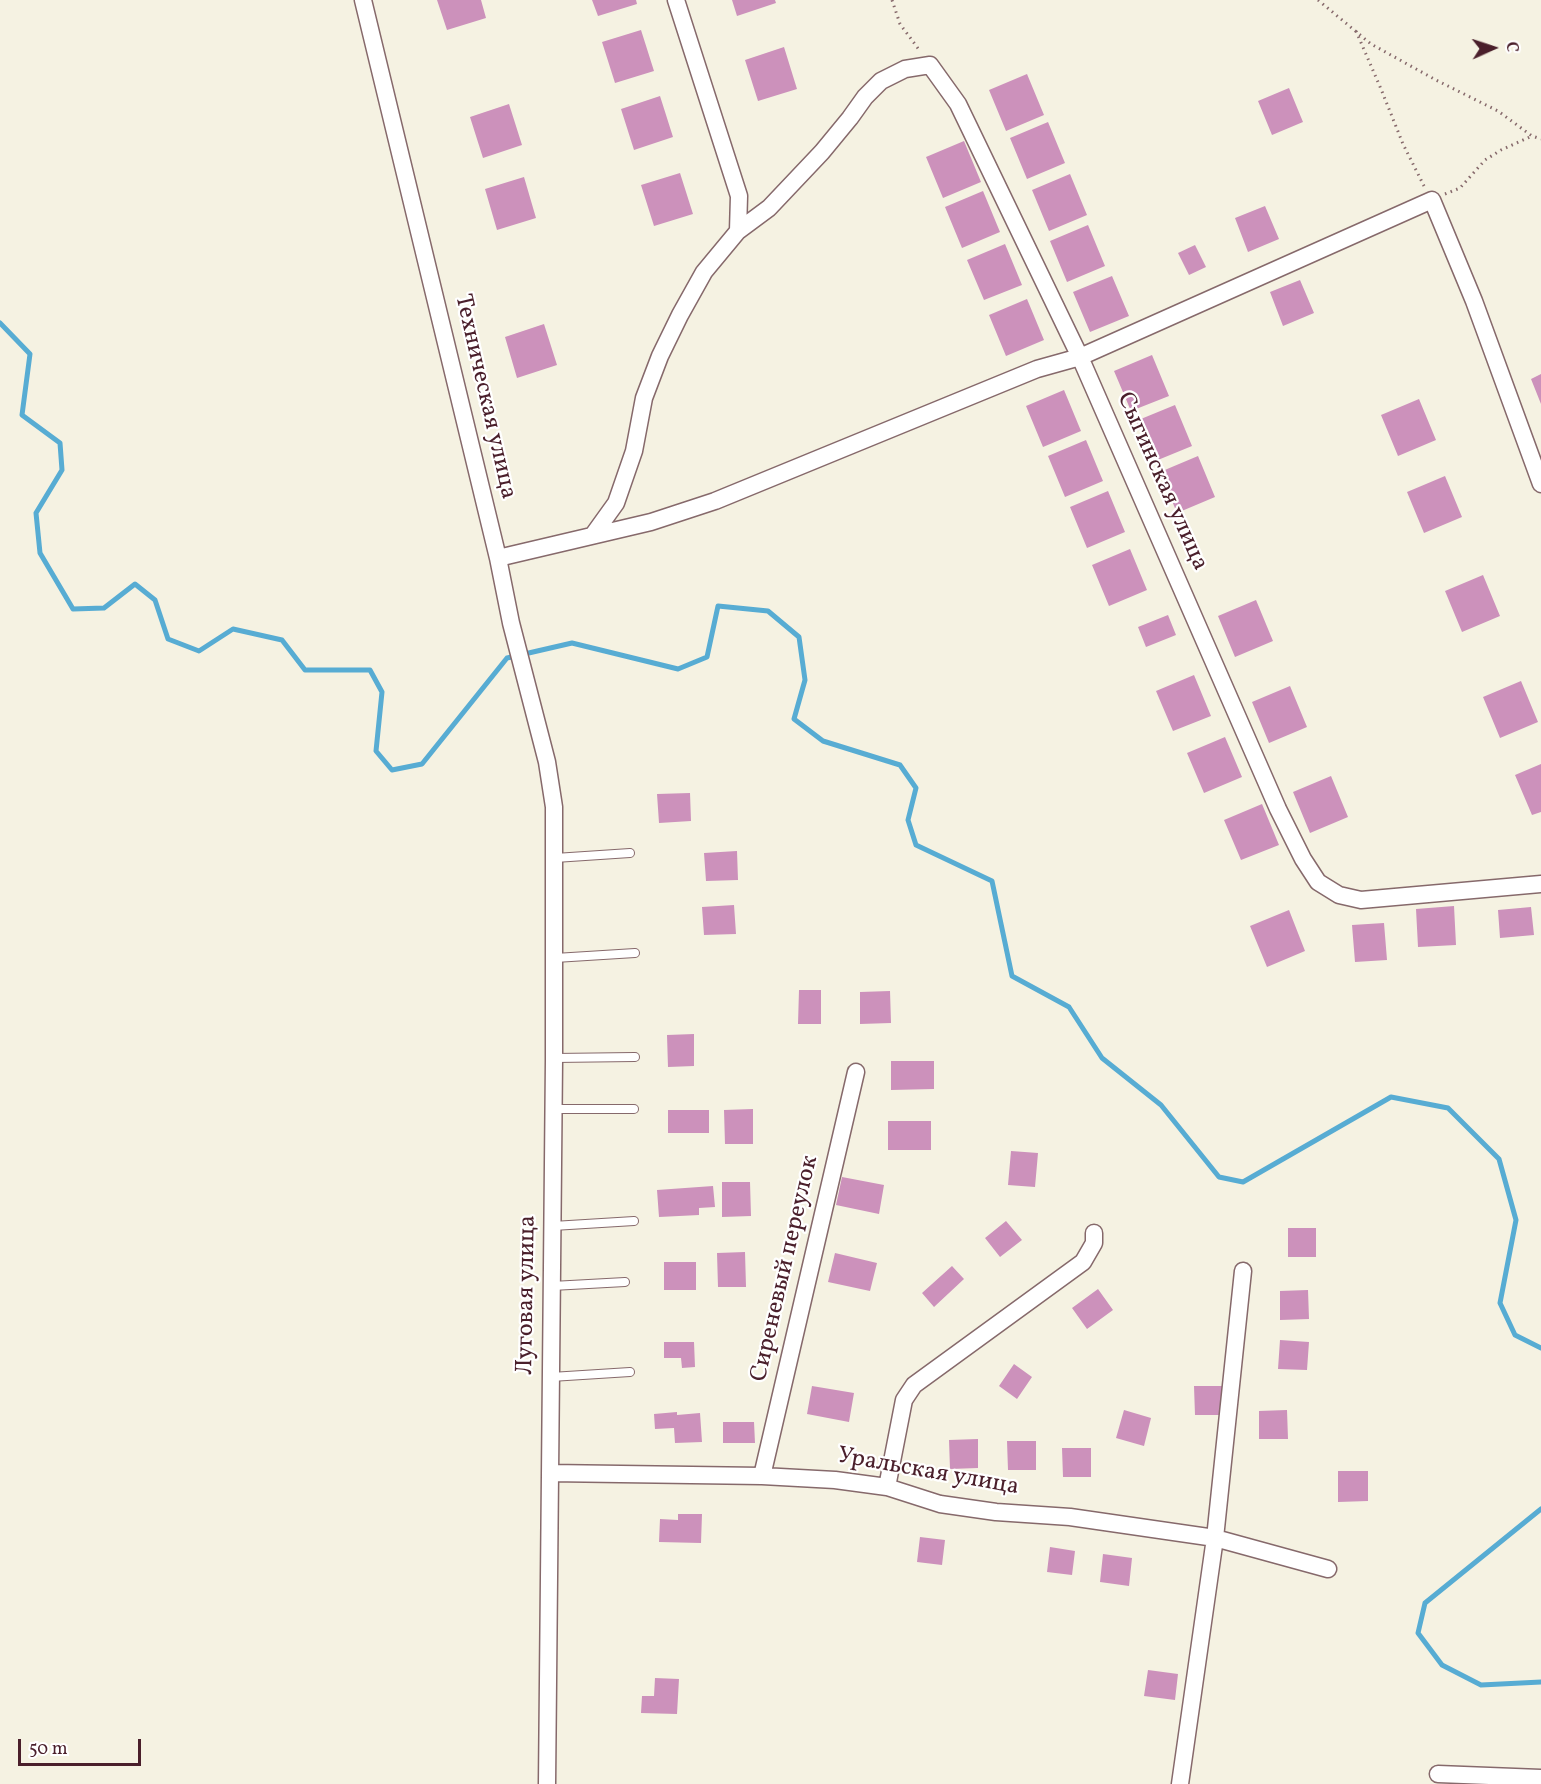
<!DOCTYPE html>
<html>
<head>
<meta charset="utf-8">
<style>
  body { margin:0 }
  #map { position:relative; width:1541px; height:1784px; overflow:hidden; background:#f5f2e2; font-family:Vollkorn,serif }
  canvas { display:block }
  .north { position:absolute; left:1463px; top:18px; width:60px; height:60px; -webkit-text-stroke:4px #fff; paint-order:stroke; rotate:87deg; font-size:16px; font-weight:700; line-height:24px; text-align:center; color:#4a1f2b }
  .north::after { content:''; display:block; margin:auto; width:21px; height:27px; background:#4a1f2b; clip-path:polygon(50% 0,100% 100%,50% 72%,0 100%) }
  .scale { position:absolute; left:18px; top:1739px; width:123px; height:27px; box-sizing:border-box; border:3px solid #4a1f2b; border-top:0; padding-left:8px; font-size:18px; line-height:21px; white-space:nowrap; color:#4a1f2b; -webkit-text-stroke:4px #fff; paint-order:stroke }
</style>
</head>
<body>
<div id="map">
<canvas width="1541" height="1784"></canvas>
<div class="north">С</div>
<div class="scale">50 m</div>
</div>
<script>
const ctx = document.querySelector('canvas').getContext('2d');
ctx.lineJoin = 'round';
function stroke(path, color, width, dash) { ctx.strokeStyle = color; ctx.lineWidth = width; ctx.lineCap = dash ? 'butt' : 'round'; ctx.setLineDash(dash || []); ctx.stroke(path); }
function paint(path, color) { ctx.fillStyle = color; ctx.fill(path, 'evenodd'); }
function drawText(font, color, halo, rows, align = 'center') {
  ctx.font = font + ' Vollkorn,serif'; ctx.lineWidth = 4.5; ctx.setLineDash([]); ctx.textBaseline = 'middle'; ctx.strokeStyle = halo; ctx.fillStyle = color; for (const [text, x, y, turn = 0] of rows) {
    ctx.save(); ctx.translate(x, y); ctx.rotate((+turn || 0) * Math.PI / 180); ctx.textAlign = isNaN(turn) ? turn : align; if (halo) ctx.strokeText(text, 0, 0); ctx.fillText(text, 0, 0); ctx.restore();
  }
}
stroke(new Path2D(`
  M0,323L30,354L22,415L60,443L62,470L36,513L40,553L73,609L104,608L135,584L155,600L168,639L199,651L233,629L282,640L305,670H370L382,692L376,751L392,770L422,764L507,658L572,643L678,669L707,657L718,606L768,611L799,637L805,680L794,719L823,741L900,765L916,788L908,820L916,845L992,881L1012,976L1069,1007L1102,1058L1161,1105L1219,1177L1243,1182L1391,1097L1448,1108L1499,1159L1516,1220L1500,1303L1515,1335L1541,1348
  M1541,1509L1425,1603L1418,1633L1442,1665L1481,1685L1541,1682`), '#57acd3', 5);
paint(new Path2D(`
  M437,0H481L486,18L447,30Z
  M592,0H636L637,4L598,16Z
  M732,0H775L776,3L737,16Z
  M641,30L654,71L615,83L602,42Z
  M784,47L797,89L758,101L745,60Z
  M1027,74L1044,115L1006,131L989,90Z
  M1289,88L1303,122L1272,135L1258,101Z
  M660,96L673,137L634,150L621,109Z
  M509,104L522,145L483,158L470,117Z
  M1048,122L1065,163L1027,179L1010,138Z
  M964,141L981,182L943,198L926,157Z
  M680,173L693,214L654,226L641,185Z
  M1070,174L1087,215L1049,231L1032,190Z
  M524,177L536,218L497,230L485,189Z
  M983,191L1000,232L962,248L945,207Z
  M1265,206L1279,239L1248,252L1235,218Z
  M1088,225L1105,266L1067,282L1050,241Z
  M1005,244L1022,285L984,300L967,260Z
  M1195,245L1206,267L1189,275L1178,253Z
  M1112,276L1129,316L1090,332L1073,292Z
  M1300,280L1314,313L1283,326L1270,292Z
  M1027,299L1044,340L1006,356L989,315Z
  M544,324L557,365L517,378L505,337Z
  M1152,355L1169,396L1131,411L1114,371Z
  M1541,374V404L1531,379Z
  M1064,390L1081,431L1043,447L1026,406Z
  M1419,399L1436,440L1398,456L1381,415Z
  M1175,405L1192,446L1153,462L1136,421Z
  M1086,440L1103,481L1065,497L1048,456Z
  M1198,456L1215,497L1177,513L1160,472Z
  M1445,476L1462,517L1424,533L1407,492Z
  M1108,491L1125,532L1087,548L1070,507Z
  M1130,549L1147,590L1109,606L1092,565Z
  M1483,575L1500,616L1462,632L1445,591Z
  M1256,600L1273,641L1235,657L1218,616Z
  M1168,615L1176,635L1146,647L1138,627Z
  M1194,675L1211,716L1173,731L1156,691Z
  M1521,681L1538,722L1500,738L1483,697Z
  M1290,686L1307,727L1269,743L1252,702Z
  M1225,737L1242,777L1204,793L1187,753Z
  M1541,764V812L1532,815L1515,775Z
  M1331,776L1348,817L1310,833L1293,792Z
  M690,793L691,821L659,823L657,794Z
  M1262,804L1279,845L1241,860L1224,820Z
  M737,851L738,880L706,881L704,853Z
  M734,905L736,934L704,935L702,907Z
  M1454,906L1456,945L1418,947L1416,909Z
  M1531,907L1534,935L1500,938L1498,910Z
  M1289,910L1305,951L1267,967L1250,926Z
  M1384,923L1387,960L1355,962L1352,925Z
  M799,990H821V1024H798Z
  M890,991L891,1023L860,1024V992Z
  M694,1034V1066L668,1067L667,1035Z
  M891,1061H934V1089L891,1090Z
  M753,1109V1144H725L724,1110Z
  M668,1110H709V1133H668Z
  M888,1121H931V1150H888Z
  M1011,1151L1038,1153L1035,1187L1008,1185Z
  M842,1177L884,1185L879,1214L836,1205Z
  M722,1182H750L751,1216L722,1217Z
  M713,1186L715,1207L699,1208V1215L659,1217L657,1190Z
  M1006,1221L1022,1240L1000,1257L985,1238Z
  M1288,1228H1316V1257H1288Z
  M745,1252L746,1287H718L717,1253Z
  M835,1253L877,1263L870,1291L828,1282Z
  M664,1262H696V1290H664Z
  M952,1266L964,1279L934,1307L922,1293Z
  M1098,1289L1113,1310L1087,1329L1072,1308Z
  M1308,1290L1309,1319L1280,1320V1291Z
  M1280,1340L1309,1342L1307,1370L1278,1369Z
  M664,1342H694L695,1367L682,1368L681,1358H664Z
  M1014,1364L1032,1377L1017,1399L999,1386Z
  M812,1386L854,1393L849,1422L807,1414Z
  M1194,1386H1223V1415H1195Z
  M1124,1410L1151,1418L1144,1446L1116,1438Z
  M1287,1410L1288,1439H1259V1411Z
  M677,1412V1415L700,1413L702,1442L675,1443L674,1428L655,1429L654,1414Z
  M723,1422H754L755,1443H723Z
  M978,1439V1468L950,1469L949,1440Z
  M1007,1441H1036V1470H1008Z
  M1062,1448H1091V1477H1063Z
  M1338,1471H1368V1501L1338,1502Z
  M678,1514H702L701,1543L659,1542L660,1519L678,1520Z
  M920,1537L945,1540L942,1565L917,1562Z
  M1050,1547L1075,1551L1072,1575L1047,1572Z
  M1103,1554L1132,1558L1129,1586L1100,1582Z
  M1148,1670L1178,1674L1175,1700L1144,1696Z
  M655,1678L679,1679L677,1714L641,1713L642,1696H654Z`), '#cc91bb');
const lane = new Path2D(`
  M555,858L630,853
  M555,958L635,953
  M554,1058L635,1057
  M554,1109H634
  M553,1226L634,1221
  M552,1286L625,1282
  M551,1377L630,1372`);
const street = new Path2D(`
  M363,0L498,558L511,623L547,762L554,807V1060L547,1784
  M676,0L739,196L738,231
  M593,535L616,503L634,451L644,398L660,356L680,315L704,272L738,231L769,208L822,152L850,118L865,97L881,81L905,69L930,65L958,104L1080,357L1278,809L1303,859L1318,882L1339,895L1361,900L1541,884
  M498,558L651,522L715,501L1037,369L1080,357L1432,200L1474,301L1541,484
  M550,1473L762,1476L835,1480L887,1487L940,1504L996,1512L1070,1517L1215,1538L1328,1569
  M762,1476L856,1072
  M887,1487L904,1400L914,1385L1083,1262L1094,1243V1233
  M1438,1774L1541,1778
  M1180,1784L1215,1538L1243,1271`);
stroke(lane, '#86696b', 10);
stroke(street, '#86696b', 19);
stroke(new Path2D(`
  M892,0L900,24L920,51
  M1318,0L1371,44L1436,80L1498,111L1532,136L1541,139
  M1356,31L1381,89L1403,144L1424,186
  M1445,194L1460,188L1485,160L1501,150L1532,136`), '#86696b', 3, [1.5, 4.5]);
stroke(lane, '#fff', 8);
stroke(street, '#fff', 16);
drawText('24px', '#4a1f2b', '#fff', [
  ["Техническая улица",484,397,77],
  ["Сыгинская улица",1161,482,66],
  ["Сиреневый переулок",786,1269,-77],
  ["Луговая улица",528,1295,-89],
  ["Уральская улица",928,1473,10]
]);
</script>
</body>
</html>
